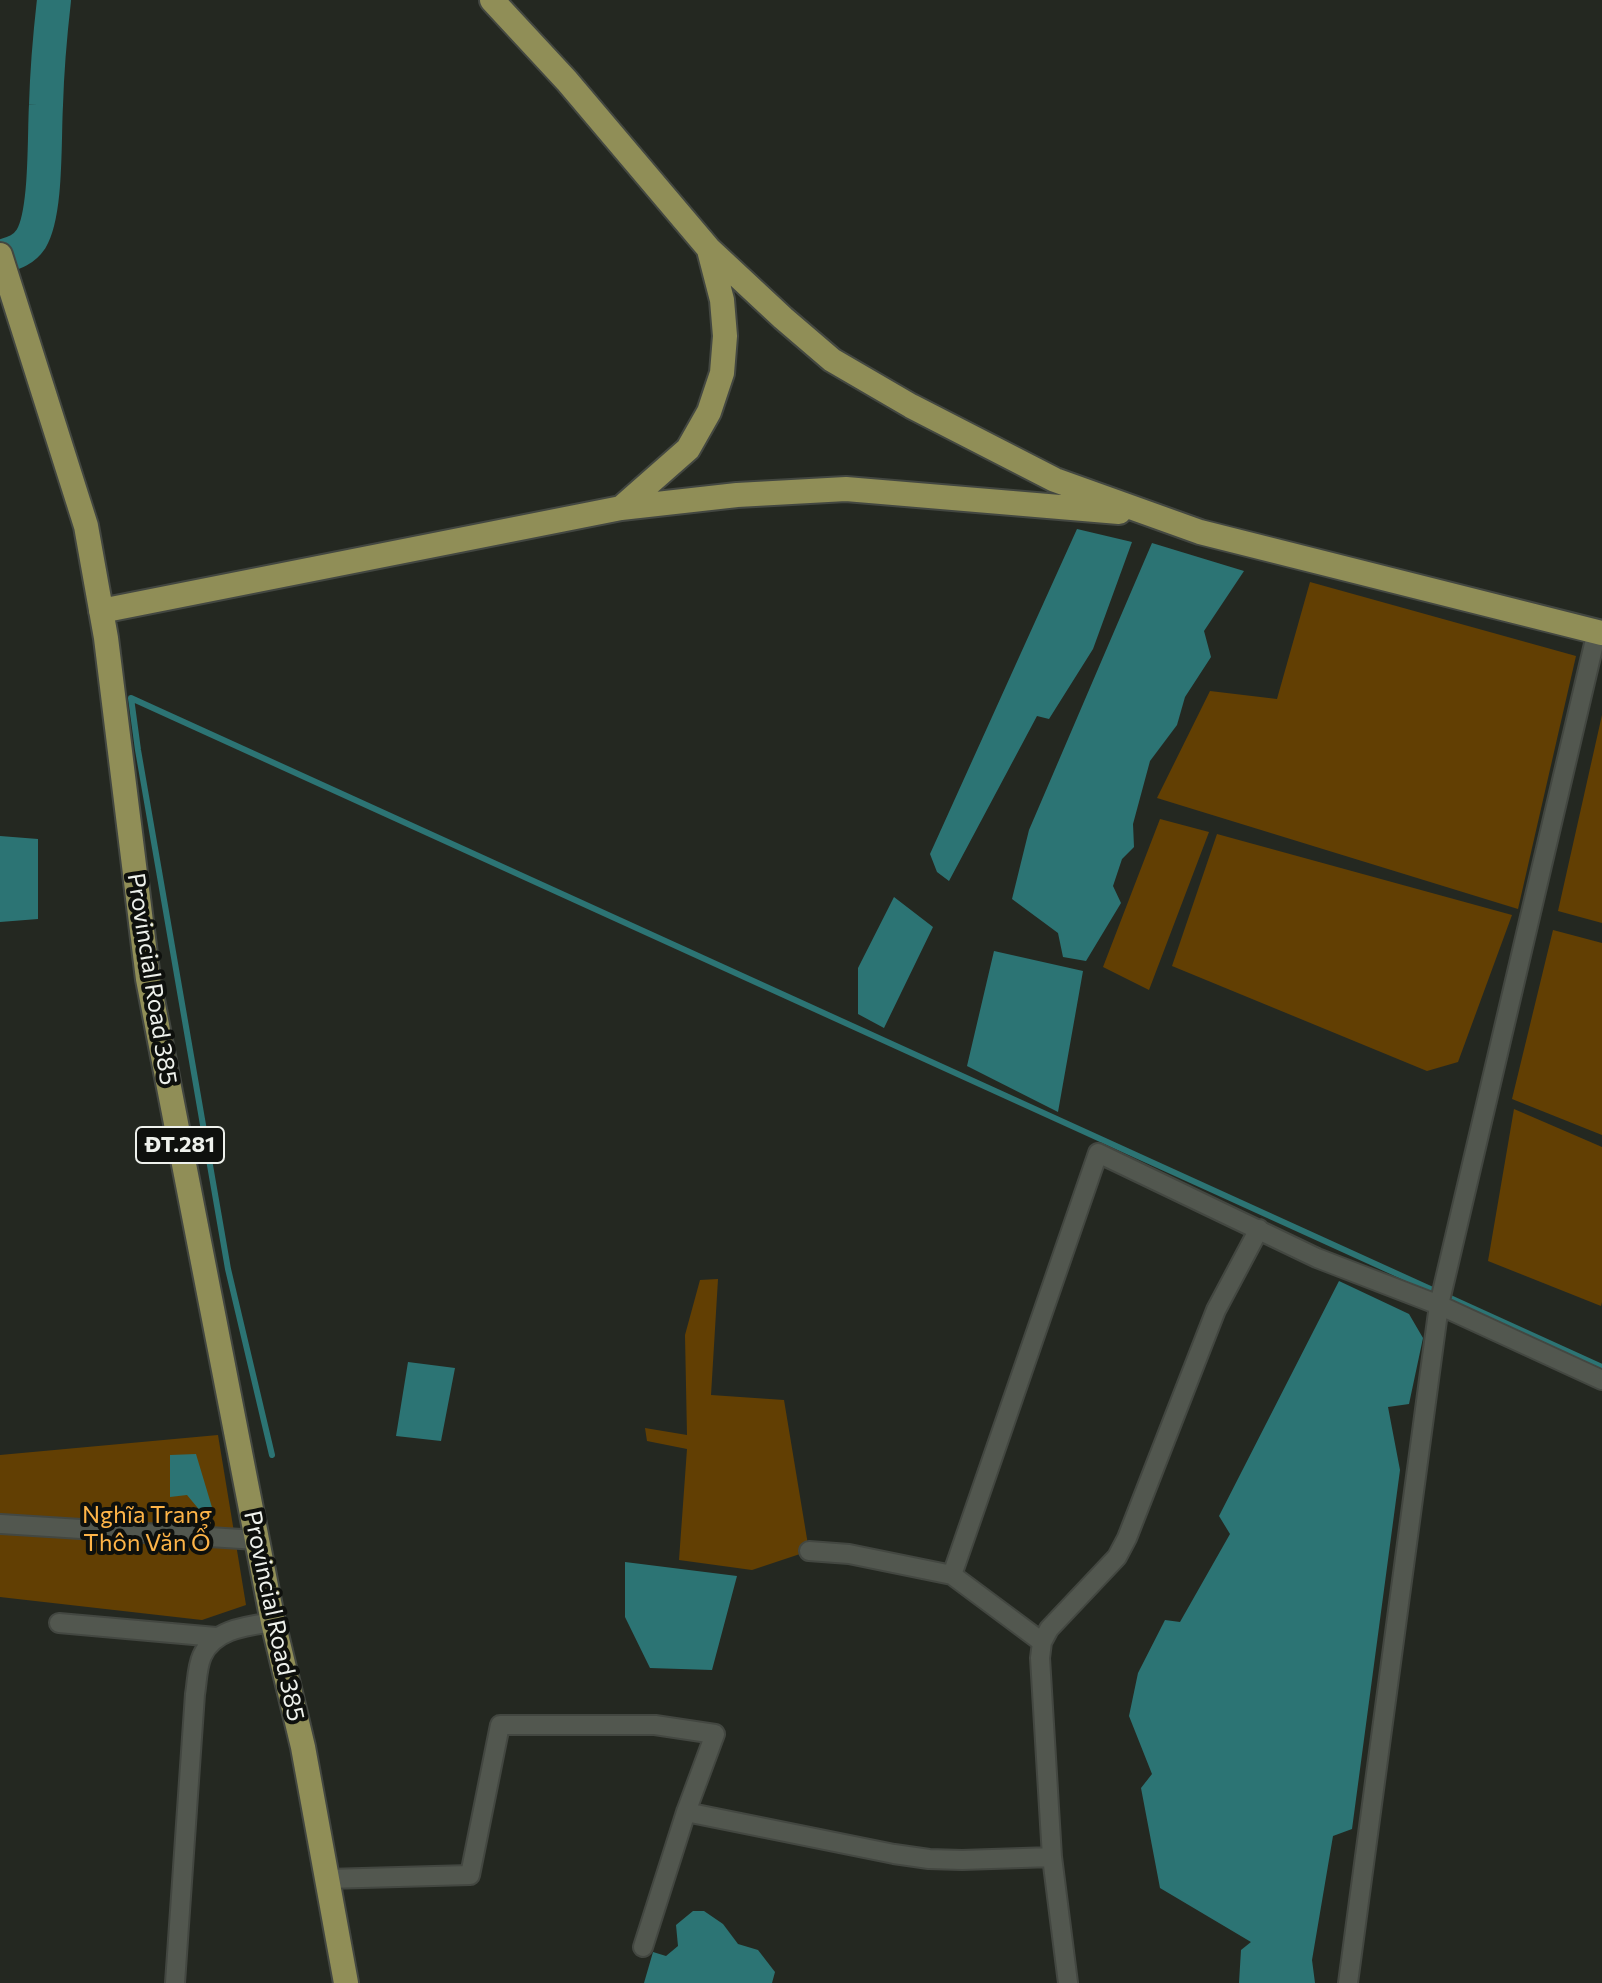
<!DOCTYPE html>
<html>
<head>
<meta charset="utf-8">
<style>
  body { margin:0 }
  canvas { display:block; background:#242821 }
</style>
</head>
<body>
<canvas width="1602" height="1983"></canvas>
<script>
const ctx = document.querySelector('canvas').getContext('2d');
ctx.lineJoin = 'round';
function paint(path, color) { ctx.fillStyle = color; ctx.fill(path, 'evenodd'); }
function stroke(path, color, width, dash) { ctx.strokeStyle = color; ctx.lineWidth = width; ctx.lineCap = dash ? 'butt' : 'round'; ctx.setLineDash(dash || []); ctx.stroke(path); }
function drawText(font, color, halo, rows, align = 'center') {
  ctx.font = font + ' Commissioner,sans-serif'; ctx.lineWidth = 8; ctx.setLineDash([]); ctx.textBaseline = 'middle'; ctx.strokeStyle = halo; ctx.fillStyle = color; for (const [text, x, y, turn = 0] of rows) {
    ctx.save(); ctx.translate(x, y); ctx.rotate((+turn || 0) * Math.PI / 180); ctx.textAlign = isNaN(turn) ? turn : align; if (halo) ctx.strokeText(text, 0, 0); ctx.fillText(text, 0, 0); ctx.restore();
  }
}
paint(new Path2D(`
  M1310,582L1576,656L1518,909L1157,798L1210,691L1277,699Z
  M1602,715V923L1558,911Z
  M1160,819L1209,832L1149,990L1103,967Z
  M1217,834L1512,915L1458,1062L1427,1071L1172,966Z
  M1553,930L1602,943V1135L1512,1099Z
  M1514,1109L1602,1147V1302L1601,1306L1488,1261Z
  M718,1279L711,1395L784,1400L809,1551L752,1570L679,1560L687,1449L647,1441L645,1428L687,1435L685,1335L700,1280Z
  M218,1435L246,1605L202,1620L0,1597V1455Z`), '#623f03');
paint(new Path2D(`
  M1077,529L1132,542L1093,649L1049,719L1037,716L949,881L937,872L930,854Z
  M1152,543L1244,571L1204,631L1211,657L1185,697L1177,725L1150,761L1133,824L1134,847L1122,859L1113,886L1121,903L1086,961L1063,957L1058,933L1012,899L1029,830Z
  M0,836L38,839V919L0,922Z
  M894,897L933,927L884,1028L858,1014V968Z
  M994,951L1083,971L1058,1112L967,1066Z
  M1339,1281L1409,1314L1423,1338L1409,1404L1388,1407L1400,1470L1352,1829L1333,1836L1312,1960L1315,1983H1239L1241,1950L1251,1942L1160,1888L1141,1788L1152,1774L1129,1716L1138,1673L1165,1620L1180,1622L1230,1534L1219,1516Z
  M408,1362L455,1368L441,1441L396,1436Z
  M196,1454L214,1514L202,1513L187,1495L170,1497V1455Z
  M625,1562L737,1576L712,1670L650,1668L625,1617Z
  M693,1911H704L723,1924L738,1944L758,1950L775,1972L772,1983H644L653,1952L666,1956L678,1946L676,1925Z`), '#2c7474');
stroke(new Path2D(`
  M272,1455L228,1269L138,750L131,698L1602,1367`), '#2c7474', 6);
stroke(new Path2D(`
  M0,257C13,253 23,251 31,239C47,213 44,137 46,105C47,70 50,35 54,0`), '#2c7474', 34);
const minor = new Path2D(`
  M1,1524L257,1540
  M809,1551L849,1554L952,1575L1042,1642
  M952,1575L1098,1153L1317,1258L1439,1305L1602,1380
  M59,1623L216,1637
  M686,1812L894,1854L929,1859L962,1860L1052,1857
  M327,1879L470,1875L500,1725H655L715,1734L686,1812L643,1947
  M175,1983L195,1694C197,1683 197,1667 202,1656C214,1629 247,1626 273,1622
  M1068,1983L1052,1857L1040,1658L1042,1642L1049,1629L1117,1557L1127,1538L1216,1310L1259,1229
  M1348,1983L1439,1305L1597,631`);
const major = new Path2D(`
  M492,0L567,81L709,249L783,318L832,360L911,406L1055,480L1200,532L1602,633
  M0,255L86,526L106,638L148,979L257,1540L273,1622L303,1747L346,1983
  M621,508L688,449L709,412L722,373L725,336L722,300L709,250
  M101,611L621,508L737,495L846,489L1119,512`);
stroke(minor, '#434741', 22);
stroke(major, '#434741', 28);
stroke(minor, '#52574f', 18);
stroke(major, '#908e57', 24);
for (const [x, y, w] of [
  [180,1145,88]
]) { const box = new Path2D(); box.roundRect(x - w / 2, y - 18, w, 36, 6); ctx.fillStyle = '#0e100d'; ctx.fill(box); stroke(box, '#eef1ec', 2); }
drawText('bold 22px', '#eef1ec', null, [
  ["ĐT.281",180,1145]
]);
drawText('24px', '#eef1ec', '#0e100d', [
  ["Provincial Road 385",152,979,81],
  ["Provincial Road 385",274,1616,78]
]);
drawText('24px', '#feb448', '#0e100d', [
  ["Nghĩa Trang",147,1515],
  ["Thôn Văn Ổ",147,1543]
]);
</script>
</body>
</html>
